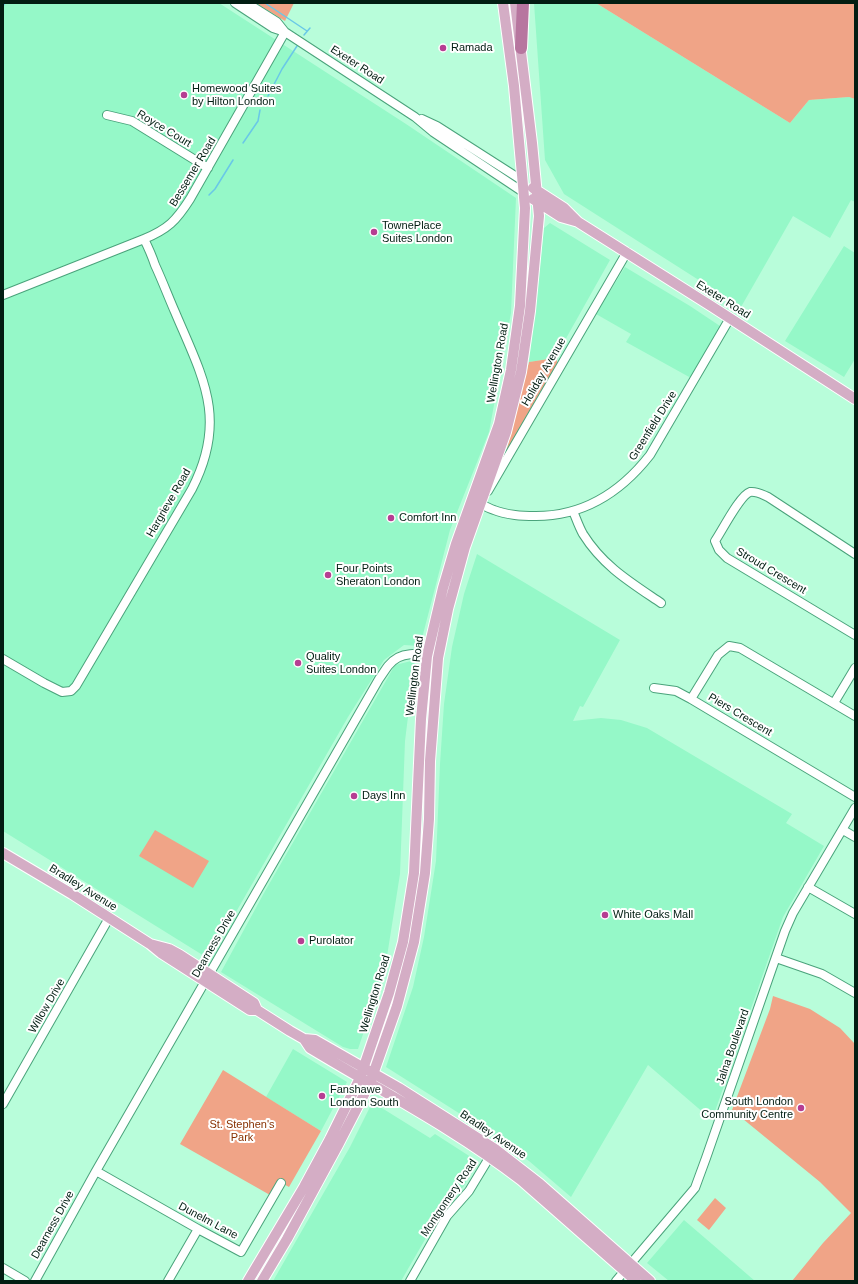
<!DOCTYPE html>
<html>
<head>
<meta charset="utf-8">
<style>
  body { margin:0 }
  #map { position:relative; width:858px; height:1284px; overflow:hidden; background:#b8fdda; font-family:Arial,sans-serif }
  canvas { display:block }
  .frame { position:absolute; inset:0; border:4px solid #021d12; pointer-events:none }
</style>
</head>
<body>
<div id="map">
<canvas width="858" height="1284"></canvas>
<div class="frame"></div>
</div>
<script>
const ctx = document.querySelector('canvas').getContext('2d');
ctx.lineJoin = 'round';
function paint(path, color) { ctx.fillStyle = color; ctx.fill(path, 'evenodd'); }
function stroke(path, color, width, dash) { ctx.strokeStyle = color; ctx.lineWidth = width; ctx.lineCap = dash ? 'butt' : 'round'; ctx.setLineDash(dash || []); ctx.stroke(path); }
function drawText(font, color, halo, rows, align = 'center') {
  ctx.font = font + ' Arial,sans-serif'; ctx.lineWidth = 4; ctx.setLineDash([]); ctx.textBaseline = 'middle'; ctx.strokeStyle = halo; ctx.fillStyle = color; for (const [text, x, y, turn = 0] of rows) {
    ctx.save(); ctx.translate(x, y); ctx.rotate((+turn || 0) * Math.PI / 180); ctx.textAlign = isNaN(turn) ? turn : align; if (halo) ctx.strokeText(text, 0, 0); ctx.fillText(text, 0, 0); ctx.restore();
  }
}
paint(new Path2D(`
  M219,3L406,124L516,198L511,313L489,432L450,530L420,646L404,645L384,660L348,717L209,959L3,831V7L5,4Z
  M534,3H596L790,123L809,100L849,97L855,99V202L851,200L830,238L793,216L741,307L564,194L545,160Z
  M550,223L610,260L555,358L529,362L544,228Z
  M844,246L855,253V359L844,377L785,341Z
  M625,267L690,306L720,326L691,378L626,342L631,334L596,314Z
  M477,554L620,640L583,707L580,706L573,721L601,718L621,720L647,728L792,814L786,823L824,846L783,917L712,1120L648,1065L571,1197L529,1161L492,1134L386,1067L413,987L424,937L436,861L440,764L444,704L452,647L464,594Z
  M415,660L405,741L400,874L385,969L358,1049H350L343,1047L221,972L264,893L395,665Z
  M293,1049L347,1082L321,1131L266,1097Z
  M377,1105L430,1138L435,1134L477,1161L464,1186L447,1204L438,1217L401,1281H273L350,1147L370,1107Z
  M684,1220L755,1281H669L647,1263Z`), '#95f8c8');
paint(new Path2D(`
  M256,3H294L285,21Z
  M596,3H855V99L849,97L809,100L790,123Z
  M555,358L557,360V364L506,452L529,362Z
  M155,830L209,861L193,888L139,856Z
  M773,996L810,1009L840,1028L855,1044V1281H792L823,1243L851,1213L820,1182L732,1110L770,1009Z
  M223,1070L321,1131L289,1187L278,1181L270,1195L180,1144Z
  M715,1198L726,1208L709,1230L697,1220Z`), '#f0a487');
stroke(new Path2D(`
  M265,3L307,31
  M3,6L5,3
  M304,35L310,28
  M268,96L282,69L297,46
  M243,143L258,121L260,110
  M209,195L215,189L233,160`), '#69c8e7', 1.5);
const minor = new Path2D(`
  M235,3L273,28L285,32L415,117L433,132L523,192
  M247,3L277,22L285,32
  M107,115L132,121L208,168
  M422,119L437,126L523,181
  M3,295L144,239C168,229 176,221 190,199L285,32
  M488,491L627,252
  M475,501C481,504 488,508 494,510C501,513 508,514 515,515C522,516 529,516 536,516C584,516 621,492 650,455L730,318
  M573,511C576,518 579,527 583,534C603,566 630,582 661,603
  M855,554L768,497C763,495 757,491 750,492C740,495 722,531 715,541L719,550L727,558L855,635
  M3,659L44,683L62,692L71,691L76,686L192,489C228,419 203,378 175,312C168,296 162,280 155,265C152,256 148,247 144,239
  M654,688L676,691L691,699
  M834,703L855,668
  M855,716L740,648L729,646L718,655L691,699L855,797
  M843,830L855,837
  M808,887L855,914
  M776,958L822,974L855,993
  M3,1104L109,918
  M96,1171L198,1229L241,1252L281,1183
  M3,1268L25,1281
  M35,1281L96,1171L379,679C382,675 385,670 388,666C401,649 420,654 438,658
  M168,1281L198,1229
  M410,1281L447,1216L469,1191L492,1153
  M616,1281L695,1188L706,1158L785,931L793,913L855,808`);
const major = new Path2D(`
  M533,188L564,208L578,222L711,306L855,399
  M533,199L561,217L575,221
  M3,853L72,894L150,944L161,953L250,1010H257
  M150,944L169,949L180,955L254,1003L257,1010L290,1031L304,1039L315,1040L399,1088L495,1149L540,1184L650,1281
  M304,1039L310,1048C381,1091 455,1129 521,1180L636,1281
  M248,1281L304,1187L330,1139L360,1078L389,993L403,942L414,873L421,719L427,656L443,588L456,544L499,424L511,370L520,306L525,208L514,86L503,3
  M262,1281L287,1239L338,1145L370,1083L397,1006L414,942L425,873L429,819L430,761L438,658L448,609L465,547L506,432L521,372L530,311L539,216L532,143L515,3`);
const highway = new Path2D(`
  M521,48L523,3`);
stroke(minor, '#4aa37b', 10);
stroke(major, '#fff', 12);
stroke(highway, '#fff', 14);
stroke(minor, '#fff', 8);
stroke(major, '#d4adc5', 10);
stroke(highway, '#b7769f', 12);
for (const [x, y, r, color] of [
  [443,48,4,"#b63e92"],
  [184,95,4,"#b63e92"],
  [374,232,4,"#b63e92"],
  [391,518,4,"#b63e92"],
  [328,575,4,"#b63e92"],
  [298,663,4,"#b63e92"],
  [354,796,4,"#b63e92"],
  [605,915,4,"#b63e92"],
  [301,941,4,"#b63e92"],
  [322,1096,4,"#b63e92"],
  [801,1108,4,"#b63e92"]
]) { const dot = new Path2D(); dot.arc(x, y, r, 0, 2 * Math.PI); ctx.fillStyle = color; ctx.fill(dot); stroke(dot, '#fff', 1.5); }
drawText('11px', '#021d12', '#fff', [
  ["Ramada",451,48],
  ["Homewood Suites",192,89],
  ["by Hilton London",192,102],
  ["TownePlace",382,226],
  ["Suites London",382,239],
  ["Comfort Inn",399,518],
  ["Four Points",336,569],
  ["Sheraton London",336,582],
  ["Quality",306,657],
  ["Suites London",306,670],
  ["Days Inn",362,796],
  ["White Oaks Mall",613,915],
  ["Purolator",309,941],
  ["Fanshawe",330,1090],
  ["London South",330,1103],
  ["South London",793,1102,"right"],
  ["Community Centre",793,1115,"right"]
], 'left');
drawText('11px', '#021d12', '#fff', [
  ["Exeter Road",357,65,33],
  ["Royce Court",164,129,31],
  ["Bessemer Road",193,172,-59],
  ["Exeter Road",723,300,32],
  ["Wellington Road",498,363,-80],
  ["Holiday Avenue",544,372,-60],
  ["Greenfield Drive",653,426,-58],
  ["Hargrieve Road",169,503,-60],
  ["Stroud Crescent",771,571,31],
  ["Wellington Road",415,676,-83],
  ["Piers Crescent",740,715,31],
  ["Bradley Avenue",83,888,32],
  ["Dearness Drive",214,944,-60],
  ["Wellington Road",375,994,-73],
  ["Willow Drive",47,1006,-60],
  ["Jalna Boulevard",733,1047,-71],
  ["Bradley Avenue",493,1135,34],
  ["Montgomery Road",449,1198,-56],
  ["Dunelm Lane",208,1221,28],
  ["Dearness Drive",53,1225,-61]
]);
drawText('11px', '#883102', '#fff', [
  ["St. Stephen's",242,1125],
  ["Park",242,1138]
]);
</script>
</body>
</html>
